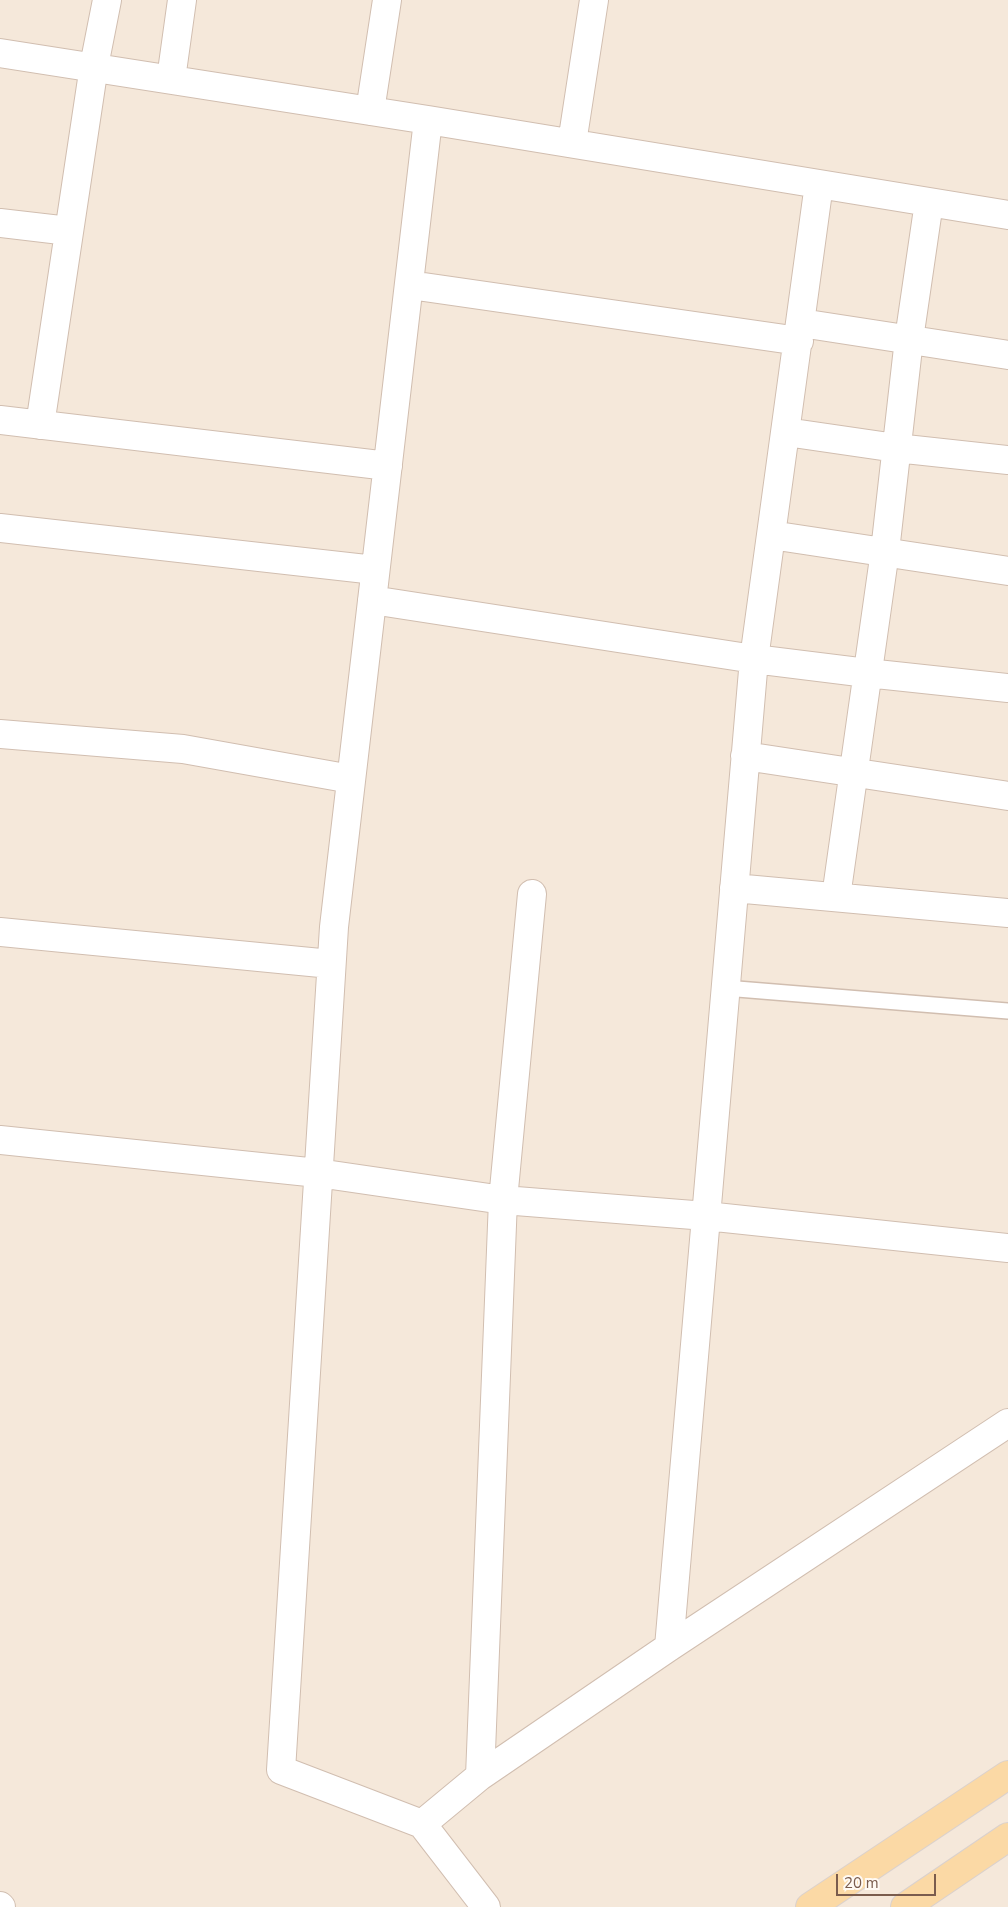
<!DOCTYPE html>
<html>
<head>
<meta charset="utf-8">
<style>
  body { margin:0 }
  #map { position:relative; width:1008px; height:1907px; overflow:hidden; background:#fdf6ec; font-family:"Nunito Sans",sans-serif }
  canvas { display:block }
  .scale { position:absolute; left:836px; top:1874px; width:100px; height:22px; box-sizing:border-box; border:2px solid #7a5c4d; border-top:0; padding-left:6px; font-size:15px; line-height:18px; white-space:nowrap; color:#7a5c4d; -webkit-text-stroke:4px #fffaf3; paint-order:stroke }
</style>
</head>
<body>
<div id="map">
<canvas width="1008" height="1907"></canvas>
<div class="scale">20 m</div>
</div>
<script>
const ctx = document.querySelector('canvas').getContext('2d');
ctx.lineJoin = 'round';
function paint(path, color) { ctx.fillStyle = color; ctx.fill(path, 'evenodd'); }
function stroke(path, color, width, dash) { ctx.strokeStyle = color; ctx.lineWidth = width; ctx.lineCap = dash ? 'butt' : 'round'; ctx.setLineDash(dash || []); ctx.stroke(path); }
paint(new Path2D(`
  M0,0H1008V1907H0Z`), '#f5e8da');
const service = new Path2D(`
  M725,988L1008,1011`);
const minor = new Path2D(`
  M0,53L428,120L334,927L281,1770L422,1824L486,1907
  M171,79L182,0
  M370,111L387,0
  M428,120L1008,215
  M572,143L594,0
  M0,223L69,231
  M410,285L799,341
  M801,323L1008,355
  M0,420L388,466
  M40,425L94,66L107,0
  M786,432L896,448L1008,460
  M0,528L375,570
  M771,535L1008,571
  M372,600L754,659L867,673L1008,688
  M0,734L183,749L351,779
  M745,756L1008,796
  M734,888L1008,913
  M836,897L885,551L909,339L929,202
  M0,932L331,964
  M0,1140L318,1173L503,1200L706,1216L1008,1248
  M669,1647L754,659L819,184
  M480,1776L669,1647L1008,1423
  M422,1824L480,1776L503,1200L532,894
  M0,1906L1,1907`);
const primary = new Path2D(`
  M810,1907L1008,1775
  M905,1907L1008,1837`);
stroke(service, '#d1beb0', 18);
stroke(minor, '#d1beb0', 30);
stroke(primary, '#dad1cd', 30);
stroke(service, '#fff', 15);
stroke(minor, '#fff', 28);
stroke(primary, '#fbd9a5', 28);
</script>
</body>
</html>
